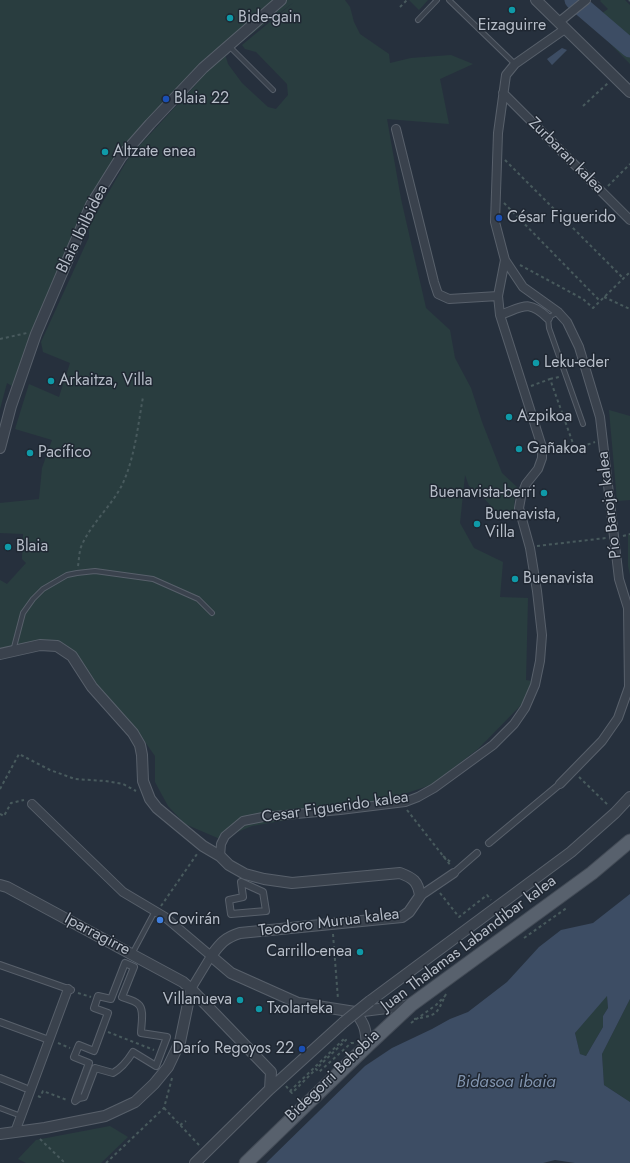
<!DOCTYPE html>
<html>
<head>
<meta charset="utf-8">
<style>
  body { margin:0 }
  canvas { display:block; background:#26303d }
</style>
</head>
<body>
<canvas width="630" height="1163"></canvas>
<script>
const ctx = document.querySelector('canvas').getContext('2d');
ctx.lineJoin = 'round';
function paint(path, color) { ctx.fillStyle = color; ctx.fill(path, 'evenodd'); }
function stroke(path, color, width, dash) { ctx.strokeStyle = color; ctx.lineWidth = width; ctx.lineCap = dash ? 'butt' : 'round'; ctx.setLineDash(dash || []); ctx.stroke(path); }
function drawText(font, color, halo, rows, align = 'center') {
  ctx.font = font + ' Jost,sans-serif'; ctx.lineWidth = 3; ctx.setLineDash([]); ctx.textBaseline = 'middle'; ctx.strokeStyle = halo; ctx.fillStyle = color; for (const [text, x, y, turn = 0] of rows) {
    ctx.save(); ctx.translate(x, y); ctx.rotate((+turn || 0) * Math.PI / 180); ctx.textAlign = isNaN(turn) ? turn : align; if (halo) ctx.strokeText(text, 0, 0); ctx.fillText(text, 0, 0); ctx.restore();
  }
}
paint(new Path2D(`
  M0,0H345L350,7L354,22L360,34L389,54L390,63L411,58L451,55L473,64L440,79L449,124L387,119L401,199L426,308L450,330L455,358L471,388L482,422L502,473L518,488L515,493L514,512L502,518L481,495L469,486L465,475L460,523L474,548L503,562L500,597L528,598L526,680L532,681L524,702L478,749L431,785L368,806L252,826L220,839L185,824L168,806L155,782V756L133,725L92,679L66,647L0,650V580L7,584L26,563L22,559L23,534L0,533V503L39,499L42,468L52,440L15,429L29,384L59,397L70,363L43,352L41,342L89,237V226L129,157L201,79L121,157L91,205L12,386L7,383L0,409ZM294,2L242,45L245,49L256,52L287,84L288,95L276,109L268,107L242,83L228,64L225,54Z
  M409,0H428L419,10Z
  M601,0H625L630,5V64L589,22L608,9L600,1Z
  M609,410L630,416V500L617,501Z
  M628,534H630V575L628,566Z
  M607,995L608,1008L603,1016V1027L586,1056L580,1054L575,1033Z
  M630,999V1102L604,1085L602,1054Z
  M110,1126L128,1137L101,1163H26L18,1159L36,1140Z`), '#293d3f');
paint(new Path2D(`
  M562,48L567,50L552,65L547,59Z
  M630,894V999L602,1054L604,1085L630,1102V1163H575L555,1160L543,1163H266L365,1066L392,1048L432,1029L450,1019L468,1012L507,982L539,947L561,930L593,923ZM607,996L608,1008L603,1016V1027L586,1056L580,1054L575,1033Z`), '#3d4d64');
stroke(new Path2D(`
  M574,0L630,48`), '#3d4d64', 19);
const service = new Path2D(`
  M449,0L515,64
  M418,20L437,0
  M229,46L273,90
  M558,312L548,318L549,328L583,424
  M13,651L23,613L33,599L43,589L67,575L77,573L95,571L153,579L198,599L212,613
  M132,954L155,911
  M0,1108L21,1116`);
const pedestrian = new Path2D(`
  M489,843L560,784
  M454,873L477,853
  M241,882L263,892L266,911L231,914L229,900L243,897Z
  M125,963L134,967L122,997C127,999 134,1000 138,1004C145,1009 141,1025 141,1033L167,1037L156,1066L133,1052C128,1060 122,1068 113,1073L95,1068L84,1097L79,1098L75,1101L89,1063L74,1057L79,1045L94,1051L108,1013L94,1008L98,996L111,999Z
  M0,965L71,990
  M0,1022L49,1040
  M0,1078L25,1088`);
const minor = new Path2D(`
  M559,22L586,0
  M503,93L630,220
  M396,129L434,282L438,294L449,299L498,296
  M505,260L523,287L558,312L567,322L579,347L600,417L619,579L628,608L629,687L618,718L602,741L560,784
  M500,315C523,307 528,299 548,318
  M32,804L123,892L165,917L211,956L191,989
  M220,856L221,844L225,836L243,821L263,817L340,810L405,802L418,797L434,788L493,745L514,724L525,708L535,685L540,661L542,635L537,591L530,548L519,508L521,497L526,484L538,469L542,458V447L500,315L498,296L505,260L495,222L498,133L506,75L515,64L565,29
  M420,896L454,873
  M15,1132L68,989`);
const tertiary = new Path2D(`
  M536,0L630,92
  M0,448L11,406L36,334L91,205L121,157L150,124L203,68L281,0
  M0,654L40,645L57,646L72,656L92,687L133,733L140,745L142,755L143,781L150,799L157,808L203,846L220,856L229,865L245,874L264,879L292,883L400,873C413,878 418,881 420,896L409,912L402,917L240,933C224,938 220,944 211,956L231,973L298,1003L355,1012L411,1005
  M0,885L7,887L183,982L191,989L268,1069L271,1072L270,1089
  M370,1001L571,852L615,813L630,797
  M355,1012C365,1024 366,1030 367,1046
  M0,1134L45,1128L105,1116L135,1102L154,1084L168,1067L180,1042L191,989
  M195,1163L270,1089L344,1022`);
const primary = new Path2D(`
  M246,1163L367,1046L411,1005L592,873L630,841`);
stroke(service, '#58606b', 6);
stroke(pedestrian, '#58606b', 8);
stroke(minor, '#58606b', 10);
stroke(tertiary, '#58606b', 12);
stroke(primary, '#434b56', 15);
stroke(new Path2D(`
  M629,0L630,1
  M400,7L407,0
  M583,106L608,83
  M505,160L623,278
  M608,186L630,164
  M504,203L600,301
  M520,265L583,299L593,308L630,272
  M604,297L630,309
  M0,339L27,333
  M550,379L559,377
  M531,386L550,379L575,449L595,442
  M623,536L630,534
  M537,546L606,538
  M78,566C79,560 79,553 81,547C91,523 112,506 123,483C135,456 138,425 143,397
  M579,777L609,806
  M0,789L19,754L50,770L75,779L105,781L123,784L136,791
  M407,810L451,866
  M0,814L4,816L11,803L24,800
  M443,856L452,863
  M440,893L459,917L487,895L491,900
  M161,906L197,854
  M333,934L338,999
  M524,938L568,907
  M78,993L91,997
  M414,1019C438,1015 436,1015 446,994
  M411,1023L436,1005L445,996
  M108,1032L154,1050
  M58,1043L70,1048
  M286,1086L290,1091L345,1038L346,1040L316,1069L319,1072L351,1043H354
  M290,1091L292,1093L316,1069
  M38,1096L40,1097L43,1091L67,1100
  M164,1108L199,1145
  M180,1125L186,1121
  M40,1139L65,1163
  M106,1163L164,1108L172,1078`), '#485a5d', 2, [3, 3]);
stroke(service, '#3a424d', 4);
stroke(pedestrian, '#3a424d', 6);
stroke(minor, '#3a424d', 8);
stroke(tertiary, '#3a424d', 10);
stroke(primary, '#58616d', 13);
const tertiaryBridge = new Path2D(`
  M344,1022L370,1001`);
stroke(tertiaryBridge, '#58606b', 12, []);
stroke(tertiaryBridge, '#3a424d', 10);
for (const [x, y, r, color] of [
  [512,10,4,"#0f9aa8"],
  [230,18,4,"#0f9aa8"],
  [166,99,4,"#1a4fb4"],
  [105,152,4,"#0f9aa8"],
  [499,218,4,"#1a4fb4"],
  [536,363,4,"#0f9aa8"],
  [51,381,4,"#0f9aa8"],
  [509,417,4,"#0f9aa8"],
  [519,449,4,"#0f9aa8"],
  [30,453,4,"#0f9aa8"],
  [544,493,4,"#0f9aa8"],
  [477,524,4,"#0f9aa8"],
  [8,547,4,"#0f9aa8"],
  [515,579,4,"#0f9aa8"],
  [160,920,4,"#3f7fe0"],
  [360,952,4,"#0f9aa8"],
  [240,1000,4,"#0f9aa8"],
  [259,1009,4,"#0f9aa8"],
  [302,1049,4,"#1a4fb4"]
]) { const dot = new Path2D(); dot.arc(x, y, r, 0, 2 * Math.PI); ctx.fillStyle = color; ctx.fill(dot); stroke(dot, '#1f2732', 1.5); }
drawText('16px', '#b6bdc8', '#1f2732', [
  ["Bide-gain",238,18],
  ["Eizaguirre",512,26,"center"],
  ["Blaia 22",174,99],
  ["Altzate enea",113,152],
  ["César Figuerido",507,218],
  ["Leku-eder",544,363],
  ["Arkaitza, Villa",59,381],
  ["Azpikoa",517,417],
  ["Gañakoa",527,449],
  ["Pacífico",38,453],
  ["Buenavista-berri",536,493,"right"],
  ["Buenavista,",485,515],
  ["Villa",485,533],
  ["Blaia",16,547],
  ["Buenavista",523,579],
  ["Covirán",168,920],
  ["Carrillo-enea",352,952,"right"],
  ["Villanueva",232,1000,"right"],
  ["Txolarteka",267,1009],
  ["Darío Regoyos 22",294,1049,"right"]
], 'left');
drawText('16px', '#b6bdc8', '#1f2732', [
  ["Zurbaran kalea",566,156,45],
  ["Blaia Ibilbidea",83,229,-64],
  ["Pío Baroja kalea",610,505,-97],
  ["Cesar Figuerido kalea",335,808,-8],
  ["Teodoro Murua kalea",329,923,-7],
  ["Iparragirre",97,935,28],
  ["Juan Thalamas Labandibar kalea",469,944,-37],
  ["Bidegorri Behobia",333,1076,-44]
]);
drawText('italic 17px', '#8093ad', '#1f2732', [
  ["Bidasoa ibaia",506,1083]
]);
</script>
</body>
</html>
